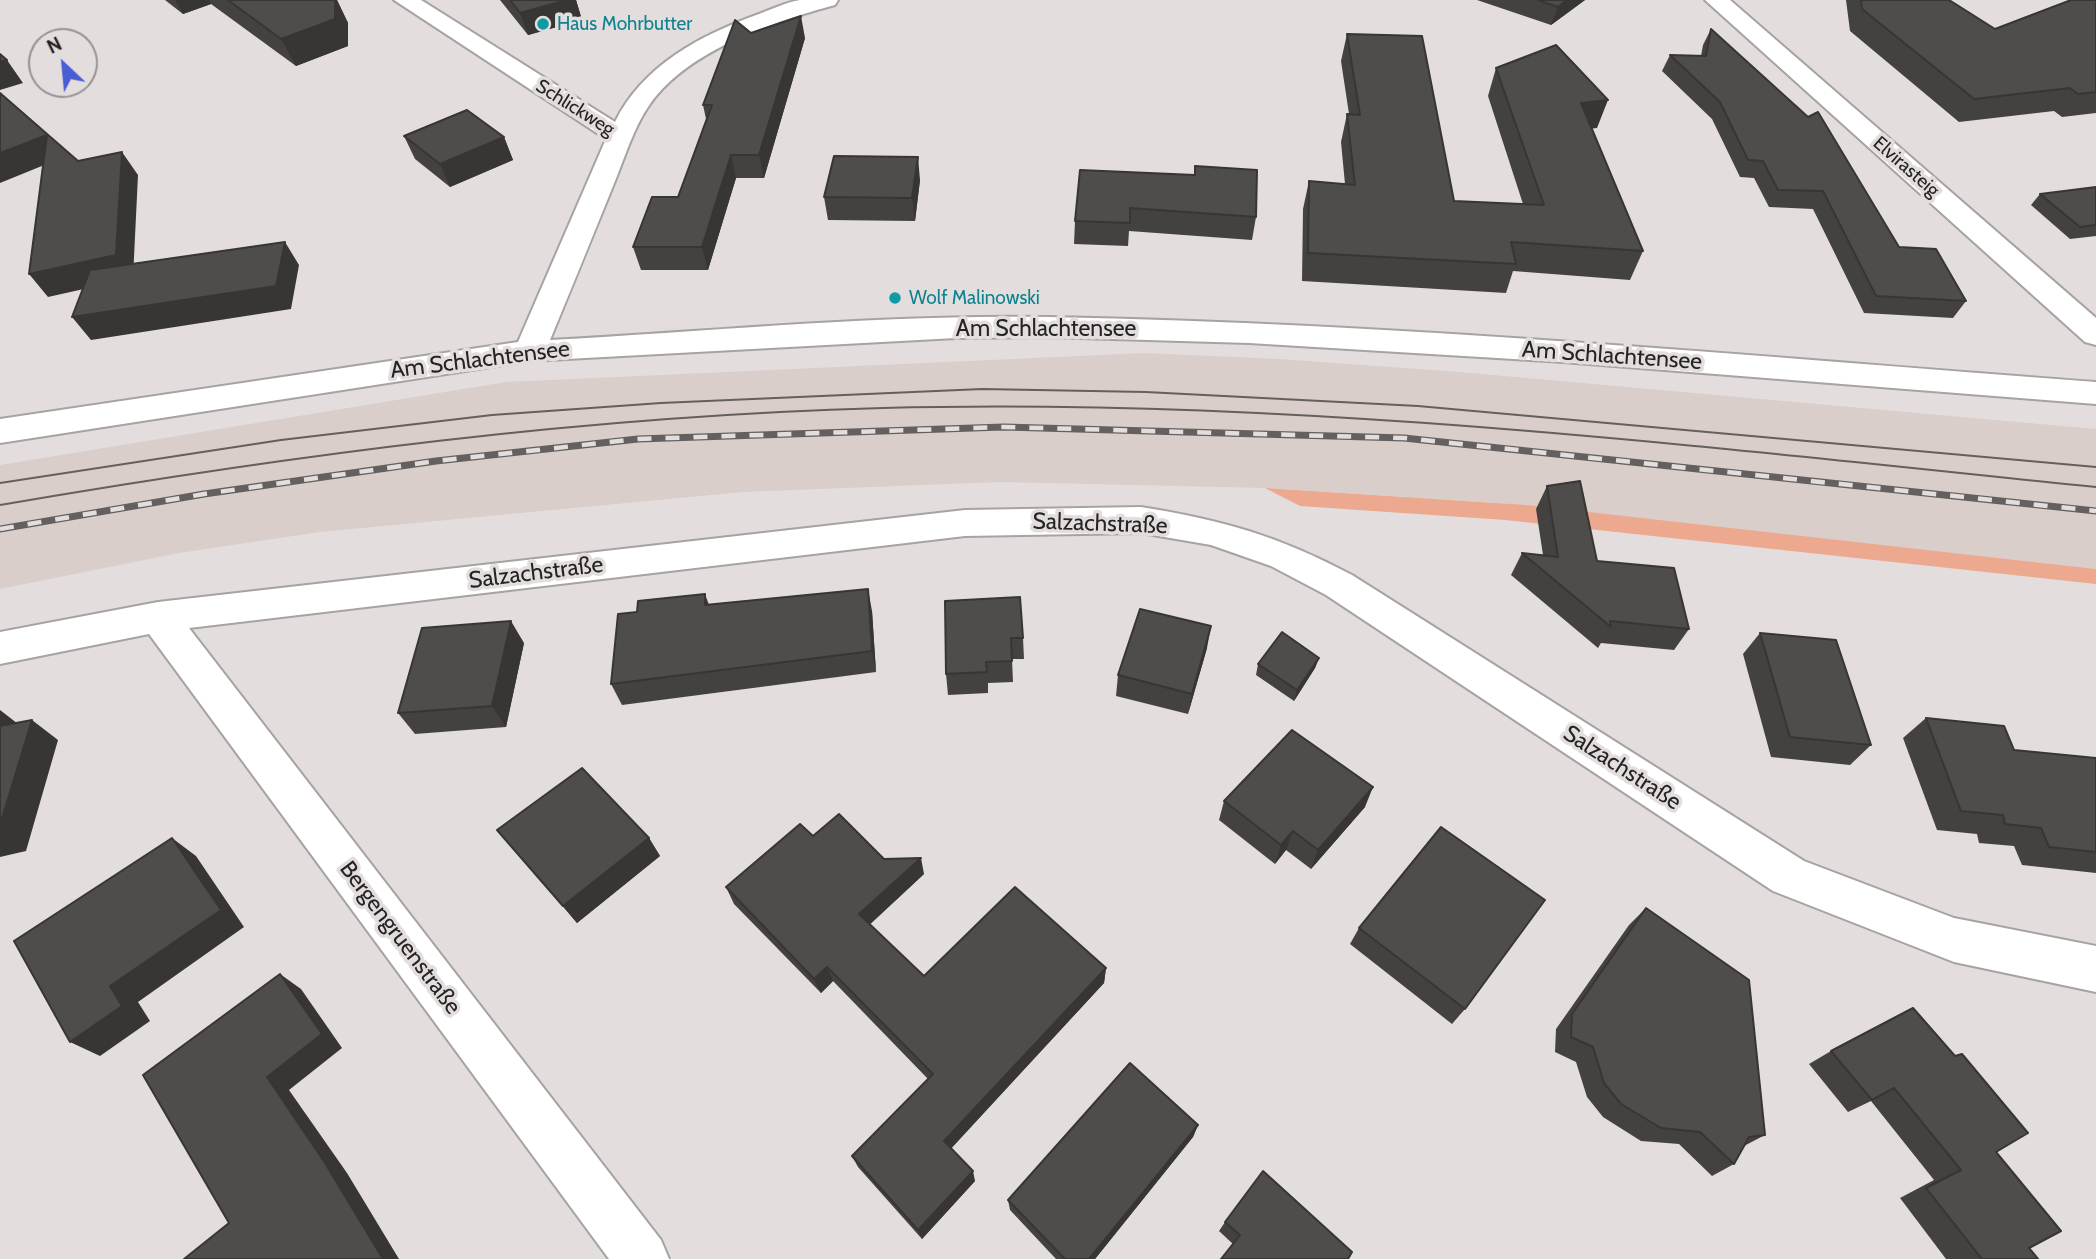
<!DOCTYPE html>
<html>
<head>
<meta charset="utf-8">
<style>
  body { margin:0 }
  #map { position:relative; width:2096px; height:1259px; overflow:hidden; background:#e3dedd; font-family:Cabin,sans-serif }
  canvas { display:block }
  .north { position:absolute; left:28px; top:28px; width:70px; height:70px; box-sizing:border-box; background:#e3dedd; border:2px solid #979393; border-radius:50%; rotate:334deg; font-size:19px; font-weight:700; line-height:28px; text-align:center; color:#252323 }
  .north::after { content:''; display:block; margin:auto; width:24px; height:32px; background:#4a5dd2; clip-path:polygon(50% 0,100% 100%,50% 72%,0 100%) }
</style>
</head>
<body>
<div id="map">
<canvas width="2096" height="1259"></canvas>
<div class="north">N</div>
</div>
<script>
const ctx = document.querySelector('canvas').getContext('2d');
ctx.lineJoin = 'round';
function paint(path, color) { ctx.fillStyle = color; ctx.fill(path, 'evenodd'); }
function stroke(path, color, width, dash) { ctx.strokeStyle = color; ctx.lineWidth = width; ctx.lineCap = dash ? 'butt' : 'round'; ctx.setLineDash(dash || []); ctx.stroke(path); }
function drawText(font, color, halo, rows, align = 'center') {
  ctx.font = font + ' Cabin,sans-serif'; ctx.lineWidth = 7; ctx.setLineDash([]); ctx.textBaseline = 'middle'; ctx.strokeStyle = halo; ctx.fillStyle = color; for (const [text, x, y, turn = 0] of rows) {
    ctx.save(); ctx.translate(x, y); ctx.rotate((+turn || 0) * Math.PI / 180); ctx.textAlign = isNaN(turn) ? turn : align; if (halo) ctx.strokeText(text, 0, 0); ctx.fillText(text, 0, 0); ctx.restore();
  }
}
paint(new Path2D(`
  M1144,353L1280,359L1460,372L2096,429V569L1497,503L1265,488L1000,482L743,492L320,532L179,553L0,589V465L506,382Z`), '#dacecb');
paint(new Path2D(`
  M1265,488L1526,505L2096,569V584L1505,520L1300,506Z`), '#eca98f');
const street = new Path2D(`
  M394,0H421L615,122C643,65 701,35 759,14C772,9 787,2 800,0C813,0 826,0 838,0L835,5C775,21 688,50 650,104C633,128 624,160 613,186C592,238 571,289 550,340C716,331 882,314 1048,317C1398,323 1747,356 2096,382V404L1563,362L1249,343L1045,337L956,338L530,361L0,443V419L518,342L606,139Z
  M1705,0H1730L2096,318V345L2085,342Z
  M1141,507C1223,520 1278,536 1352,575L1804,861L1954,918L2096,946V992L1954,962L1773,891L1326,595L1271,566L1211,545L1141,533L965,536L189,628L661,1240L669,1259H609L149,634L0,664V632L158,602L965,510Z`);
stroke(street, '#a6a3a1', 4);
paint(street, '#fff');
stroke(new Path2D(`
  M0,483L281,440L492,415L661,403L982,389L1146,392L1418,406L2096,467
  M0,505C292,455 586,416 883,408C1288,397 1694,446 2096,487`), '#63605f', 2);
const rail = new Path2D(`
  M0,529L204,494L436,461L638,439L1004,427L1404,438L2096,511`);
stroke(rail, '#63605f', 7);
stroke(rail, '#e3dedd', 4.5, [14]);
paint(new Path2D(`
  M165,0H337L348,23V46L296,66L211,4L183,14Z
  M500,0H576L582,20L528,35Z
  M1477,0H1585L1551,25Z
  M1846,0H1949L1995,29L2096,0V113L2062,117L2054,111L1959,122L1850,31Z
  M1711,29L1899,247L1966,301L1953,318L1864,313L1813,209L1769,207L1754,178L1740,177L1712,119L1662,71L1670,55L1701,56L1703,45Z
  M751,33L805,38L764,178H736L708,270H641L633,247L678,197L706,119L703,105Z
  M1347,34L1454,201L1523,204L1488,96L1496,68L1597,128H1592L1643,251L1630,280L1513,271L1506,293L1302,281L1303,209L1309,181L1345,184L1341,142L1347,114H1349L1341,61Z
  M404,136L504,137L513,160L450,187L415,159Z
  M1080,170L1256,217L1252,240L1129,231L1128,246L1074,244L1075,221Z
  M920,180L915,221L828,220L824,197Z
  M2096,187V236L2070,239L2031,205L2040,194Z
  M1547,486L1597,561L1689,629L1674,650L1601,643L1598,648L1511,575L1522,553L1543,555L1536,509Z
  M945,601L1023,638L1024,659H1012L1013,682L988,683V693L948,695L946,674Z
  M709,605L872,611L876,672L622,705L611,684Z
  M1760,633L1871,745L1850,765L1771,757L1743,654Z
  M524,643L506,727L415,734L398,713Z
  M1207,648L1188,714L1116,696L1118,675Z
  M1319,658L1315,668L1294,701L1256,675L1258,664Z
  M1926,718L2014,750L2096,758V873L2022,865L2014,846L1979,843L1977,834L1937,830L1903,738Z
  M1224,801L1365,807L1311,869L1286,850L1275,864L1219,820Z
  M497,830L649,838L660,856L577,923Z
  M813,836L884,859L924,874L870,924L924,976L1106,968L1104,983L951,1148L975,1181L922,1239L858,1167L852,1156L928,1079L833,981L821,993L734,904L726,887Z
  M1646,908L1765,1135L1744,1146L1734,1164L1712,1176L1679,1144L1641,1141L1603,1117L1587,1097L1576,1062L1555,1052L1556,1029L1629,925Z
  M1359,928L1465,1009L1452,1024L1350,944Z
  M1913,1008L1996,1152L2029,1248L2038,1259H1946L1900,1198L1934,1180L1871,1101L1848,1112L1809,1064L1831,1051Z
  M1198,1125L1193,1137L1095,1259H1056L1010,1210L1008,1200Z
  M1225,1222L1348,1259L1233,1244L1219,1231Z`), '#444240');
paint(new Path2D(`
  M175,0H209L211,4L183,14Z
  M335,0H337L348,23V46L296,66L281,39Z
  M567,0H576L582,20L528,35L520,13Z
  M1567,0H1585L1551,25L1558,7Z
  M801,16L805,38L764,178L759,155Z
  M7,60L23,83L0,90V62Z
  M1608,100L1597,128L1571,131L1581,103Z
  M47,135L64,157L0,183V153Z
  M504,137L513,160L450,187L440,164Z
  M122,152L138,175L133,278L48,297L29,274Z
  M731,155L736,178L708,270L702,247Z
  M918,157L920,180L915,221L912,198Z
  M285,242L299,265L291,309L91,340L72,317Z
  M868,589L872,611L876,672L872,651Z
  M705,594L713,616L705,605Z
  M511,621L524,643L506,727L492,706Z
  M1211,626L1207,648L1188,714L1192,694Z
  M1319,658L1315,668L1294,701L1297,690Z
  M0,710L22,727L0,737Z
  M32,720L58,740L26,851L0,857V825Z
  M1373,787L1365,807L1311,869L1318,850Z
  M1293,831L1286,850L1275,864L1281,845Z
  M172,838L196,856L244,927L138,1002L150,1021L100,1056L70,1042L110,986Z
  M649,838L660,856L577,923L563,906Z
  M921,858L924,874L864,930L859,914Z
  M827,967L833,981L821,993L814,979Z
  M1106,968L1104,983L948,1152L944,1141Z
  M280,974L301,989L342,1048L289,1090L347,1173L399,1259H383L267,1077Z
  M1198,1125L1193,1137L1095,1259H1089Z
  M973,1171L975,1181L922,1239L918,1230Z`), '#373634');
const building = new Path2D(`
  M228,0H335V19L281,39Z
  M510,0H567L520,13Z
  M1538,0H1567L1558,7Z
  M1861,0H1949L1995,29L2071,0H2096V92L2078,94L2070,88L1974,99L1862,9Z
  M801,16L759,155H731L702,247H633L652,197H678L712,105H703L735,20L751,33Z
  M1711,29L1808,117L1818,112L1899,247L1936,249L1966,301L1876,296L1823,191L1778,190L1763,161L1748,160L1720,102L1670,55L1706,56Z
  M1347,34L1422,36L1454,201L1544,205L1496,68L1556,45L1608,100L1581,103L1643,251L1511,242L1516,264L1308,253L1309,181L1355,185L1347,114L1360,115Z
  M0,54L7,60L0,62Z
  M0,93L78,161L122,152L116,255L29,274L47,135L0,153Z
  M467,110L504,137L440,164L404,136Z
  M834,156L918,157L912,198L824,197Z
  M1195,166L1257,170L1256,217L1130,208V223L1075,221L1080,170L1195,175Z
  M2096,187V225L2080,227L2040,194Z
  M285,242L276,286L72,317L90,270Z
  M1580,481L1597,561L1674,568L1689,629L1610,621L1611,627L1522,553L1558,557L1547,486Z
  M868,589L872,651L611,684L618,614L637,612L638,601L705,594V605Z
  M1020,597L1023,638H1011L1012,661L986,662L987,672L946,674L945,601Z
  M1140,609L1211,626L1192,694L1118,675Z
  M511,621L492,706L398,713L422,628Z
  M1282,632L1319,658L1297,690L1258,664Z
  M1760,633L1836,640L1871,745L1790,737Z
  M1926,718L2004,726L2014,750L2096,758V852L2049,847L2041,828L2005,824L2003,815L1961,811Z
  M32,720L0,825V726Z
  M1292,730L1373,787L1318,850L1293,831L1281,845L1224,801Z
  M582,768L649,838L563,906L497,830Z
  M839,814L884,859L921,858L859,914L924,976L1015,887L1106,968L944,1141L973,1171L918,1230L852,1156L933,1074L827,967L814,979L726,887L800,824L813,836Z
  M1441,827L1545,900L1465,1009L1359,928Z
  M172,838L221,910L110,986L122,1006L70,1042L14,941Z
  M1646,908L1749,980L1765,1135L1749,1137L1734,1164L1700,1132L1661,1128L1621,1104L1604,1083L1593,1047L1571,1037L1572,1014Z
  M280,974L322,1034L267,1077L325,1163L383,1259H184L229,1223L143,1075Z
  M1913,1008L1955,1056L1962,1054L2028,1133L1996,1152L2061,1231L2029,1248L2038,1259H1982L1926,1188L1961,1170L1894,1088L1872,1100L1831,1051Z
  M1130,1063L1198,1125L1089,1259H1065L1008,1200Z
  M1263,1171L1352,1252L1348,1259H1221L1240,1235L1225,1222Z`);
paint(building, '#4f4d4b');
stroke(building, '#373634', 2);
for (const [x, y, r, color] of [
  [543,24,7,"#0f9aa8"],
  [895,298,7,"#0f9aa8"]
]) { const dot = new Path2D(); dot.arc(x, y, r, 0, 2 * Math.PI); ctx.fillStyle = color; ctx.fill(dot); stroke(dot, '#e3dedd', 2.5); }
drawText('19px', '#0d838f', '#e3dedd', [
  ["Haus Mohrbutter",557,24],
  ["Wolf Malinowski",909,298]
], 'left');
drawText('19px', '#252323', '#e3dedd', [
  ["Schlickweg",575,108,32],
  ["Elvirasteig",1906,167,41]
]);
drawText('23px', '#252323', '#e3dedd', [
  ["Am Schlachtensee",1046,329],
  ["Am Schlachtensee",1612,356,4],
  ["Am Schlachtensee",480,360,-7],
  ["Salzachstraße",1100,524,2],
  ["Salzachstraße",536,573,-7],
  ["Salzachstraße",1622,768,33],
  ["Bergengruenstraße",400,938,53]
]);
</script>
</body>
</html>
